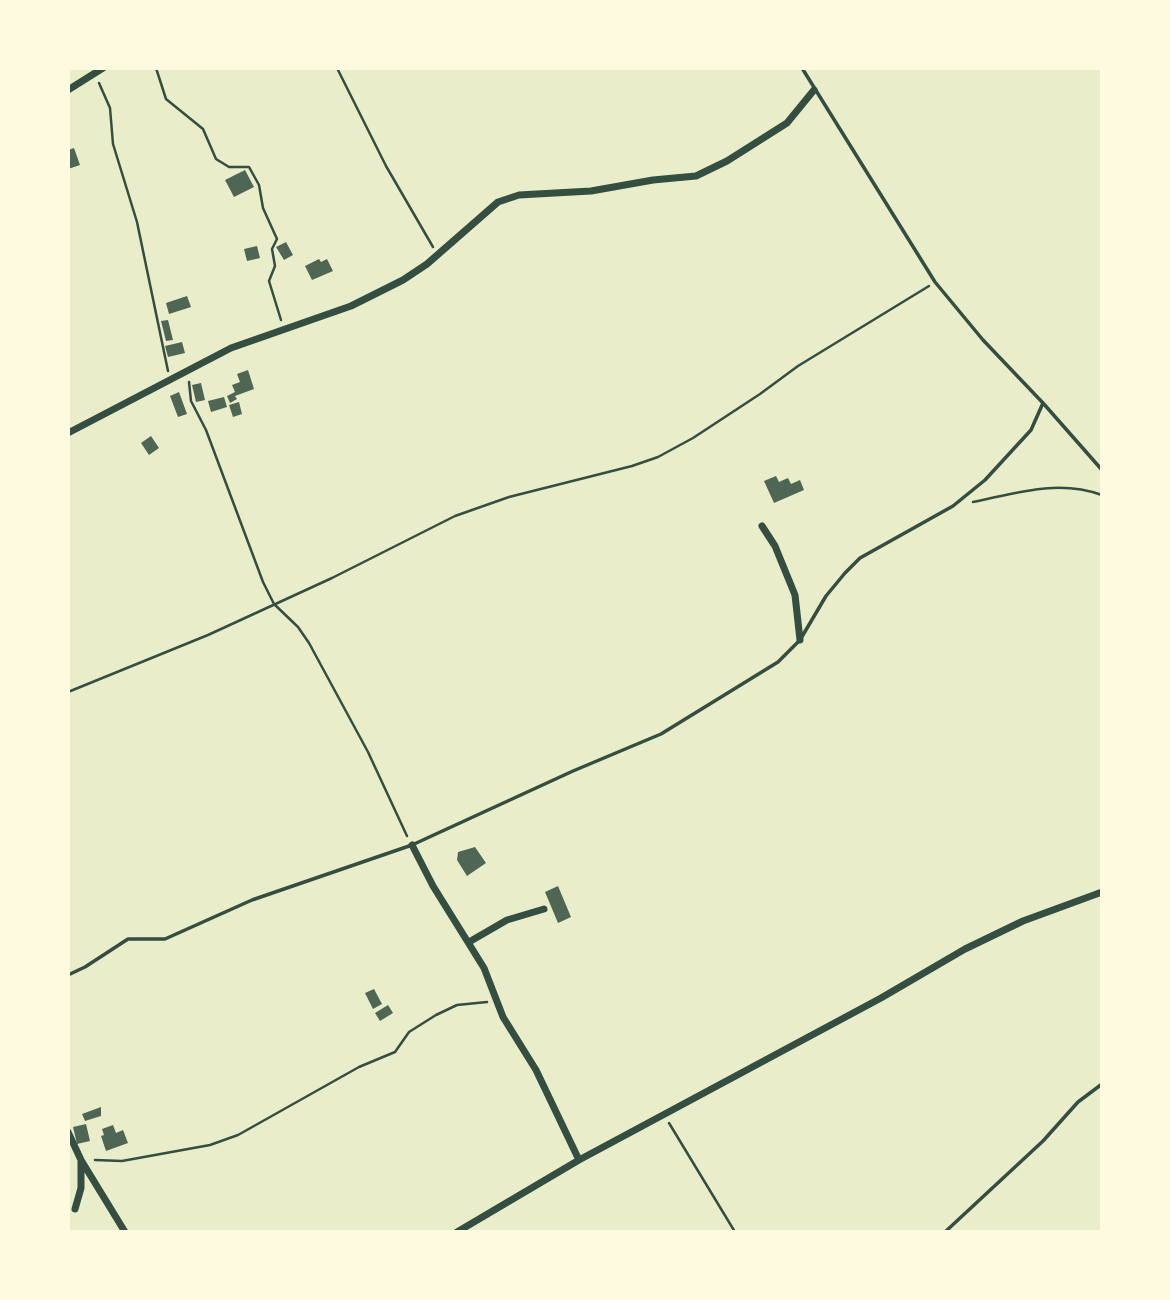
<!DOCTYPE html>
<html>
<head>
<meta charset="utf-8">
<style>
  body { margin:0 }
  #map { position:relative; width:1170px; height:1300px; overflow:hidden; background:#e9edc9; font-family:"Source Serif 4",serif }
  canvas { display:block }
  .frame { position:absolute; inset:0; border:70px solid #fefae0; pointer-events:none }
</style>
</head>
<body>
<div id="map">
<canvas width="1170" height="1300"></canvas>
<div class="frame"></div>
</div>
<script>
const ctx = document.querySelector('canvas').getContext('2d');
ctx.lineJoin = 'round';
function paint(path, color) { ctx.fillStyle = color; ctx.fill(path, 'evenodd'); }
function stroke(path, color, width, dash) { ctx.strokeStyle = color; ctx.lineWidth = width; ctx.lineCap = dash ? 'butt' : 'round'; ctx.setLineDash(dash || []); ctx.stroke(path); }
paint(new Path2D(`
  M74,148L80,165L68,169V150Z
  M245,170L254,187L234,197L225,180Z
  M286,242L293,255L284,260L276,247Z
  M257,246L260,258L247,261L244,249Z
  M319,259L321,262L327,259L333,271L312,280L305,266Z
  M187,296L191,307L169,314L166,303Z
  M168,320L173,340L166,341L161,321Z
  M182,342L185,353L168,357L165,346Z
  M248,370L254,389L235,396L237,399L230,403L227,396L235,392L232,385L240,382L237,374Z
  M201,383L205,400L196,402L192,385Z
  M179,392L187,414L178,417L170,396Z
  M224,397L227,407L211,412L208,401Z
  M239,402L242,414L233,417L229,405Z
  M151,436L159,448L149,455L141,443Z
  M776,476L779,482L788,478L791,484L800,480L804,490L774,503L764,481Z
  M475,847L486,863L467,876L457,860L458,852Z
  M558,886L571,917L558,923L545,892Z
  M374,989L382,1004L373,1009L365,993Z
  M388,1005L393,1013L380,1021L375,1013Z
  M101,1107V1116L85,1121L82,1114Z
  M86,1124L90,1141L77,1144L73,1127Z
  M113,1125L116,1133L123,1130L128,1143L106,1151L101,1136L104,1135L102,1129Z`), '#4f6655');
stroke(new Path2D(`
  M156,68L166,99L203,129L216,159L229,167H249L259,185L263,208L277,239L272,249L275,266L269,281L281,320
  M337,68L386,166L433,247
  M99,83L110,108L113,144L137,222L168,371
  M189,382L191,401L206,430L263,582L274,604L298,627L309,643L368,752L407,836
  M973,502C1017,493 1058,479 1102,495
  M68,692L208,635L332,578L455,516L509,497L632,466L658,457L693,438L760,394L798,366L929,286
  M669,1123L735,1232
  M95,1160L122,1161L210,1145L238,1135L359,1067L395,1052L409,1032L436,1015L457,1005L487,1002`), '#344e41', 2.5);
stroke(new Path2D(`
  M1043,403L1102,470
  M68,975L85,967L128,939H165L252,900L412,845L573,771L661,734L778,662L800,640L826,596L845,573L860,558L953,506L985,480L1031,430L1043,403L983,340L935,282L802,68
  M945,1232L1043,1141L1078,1102L1102,1084`), '#344e41', 3.5);
stroke(new Path2D(`
  M68,90L103,68
  M68,433L231,348L351,306L403,280L427,264L498,202L519,195L591,191L653,180L696,176L727,161L787,123L814,90
  M762,526L775,546L795,595L800,640
  M412,845L433,886L484,968L503,1017L536,1070L579,1160
  M469,942L507,920L544,909
  M68,1132L81,1160L125,1232
  M75,1209L81,1188V1161
  M457,1232L579,1160L881,998L965,949L1023,921L1102,892`), '#344e41', 7);
</script>
</body>
</html>
